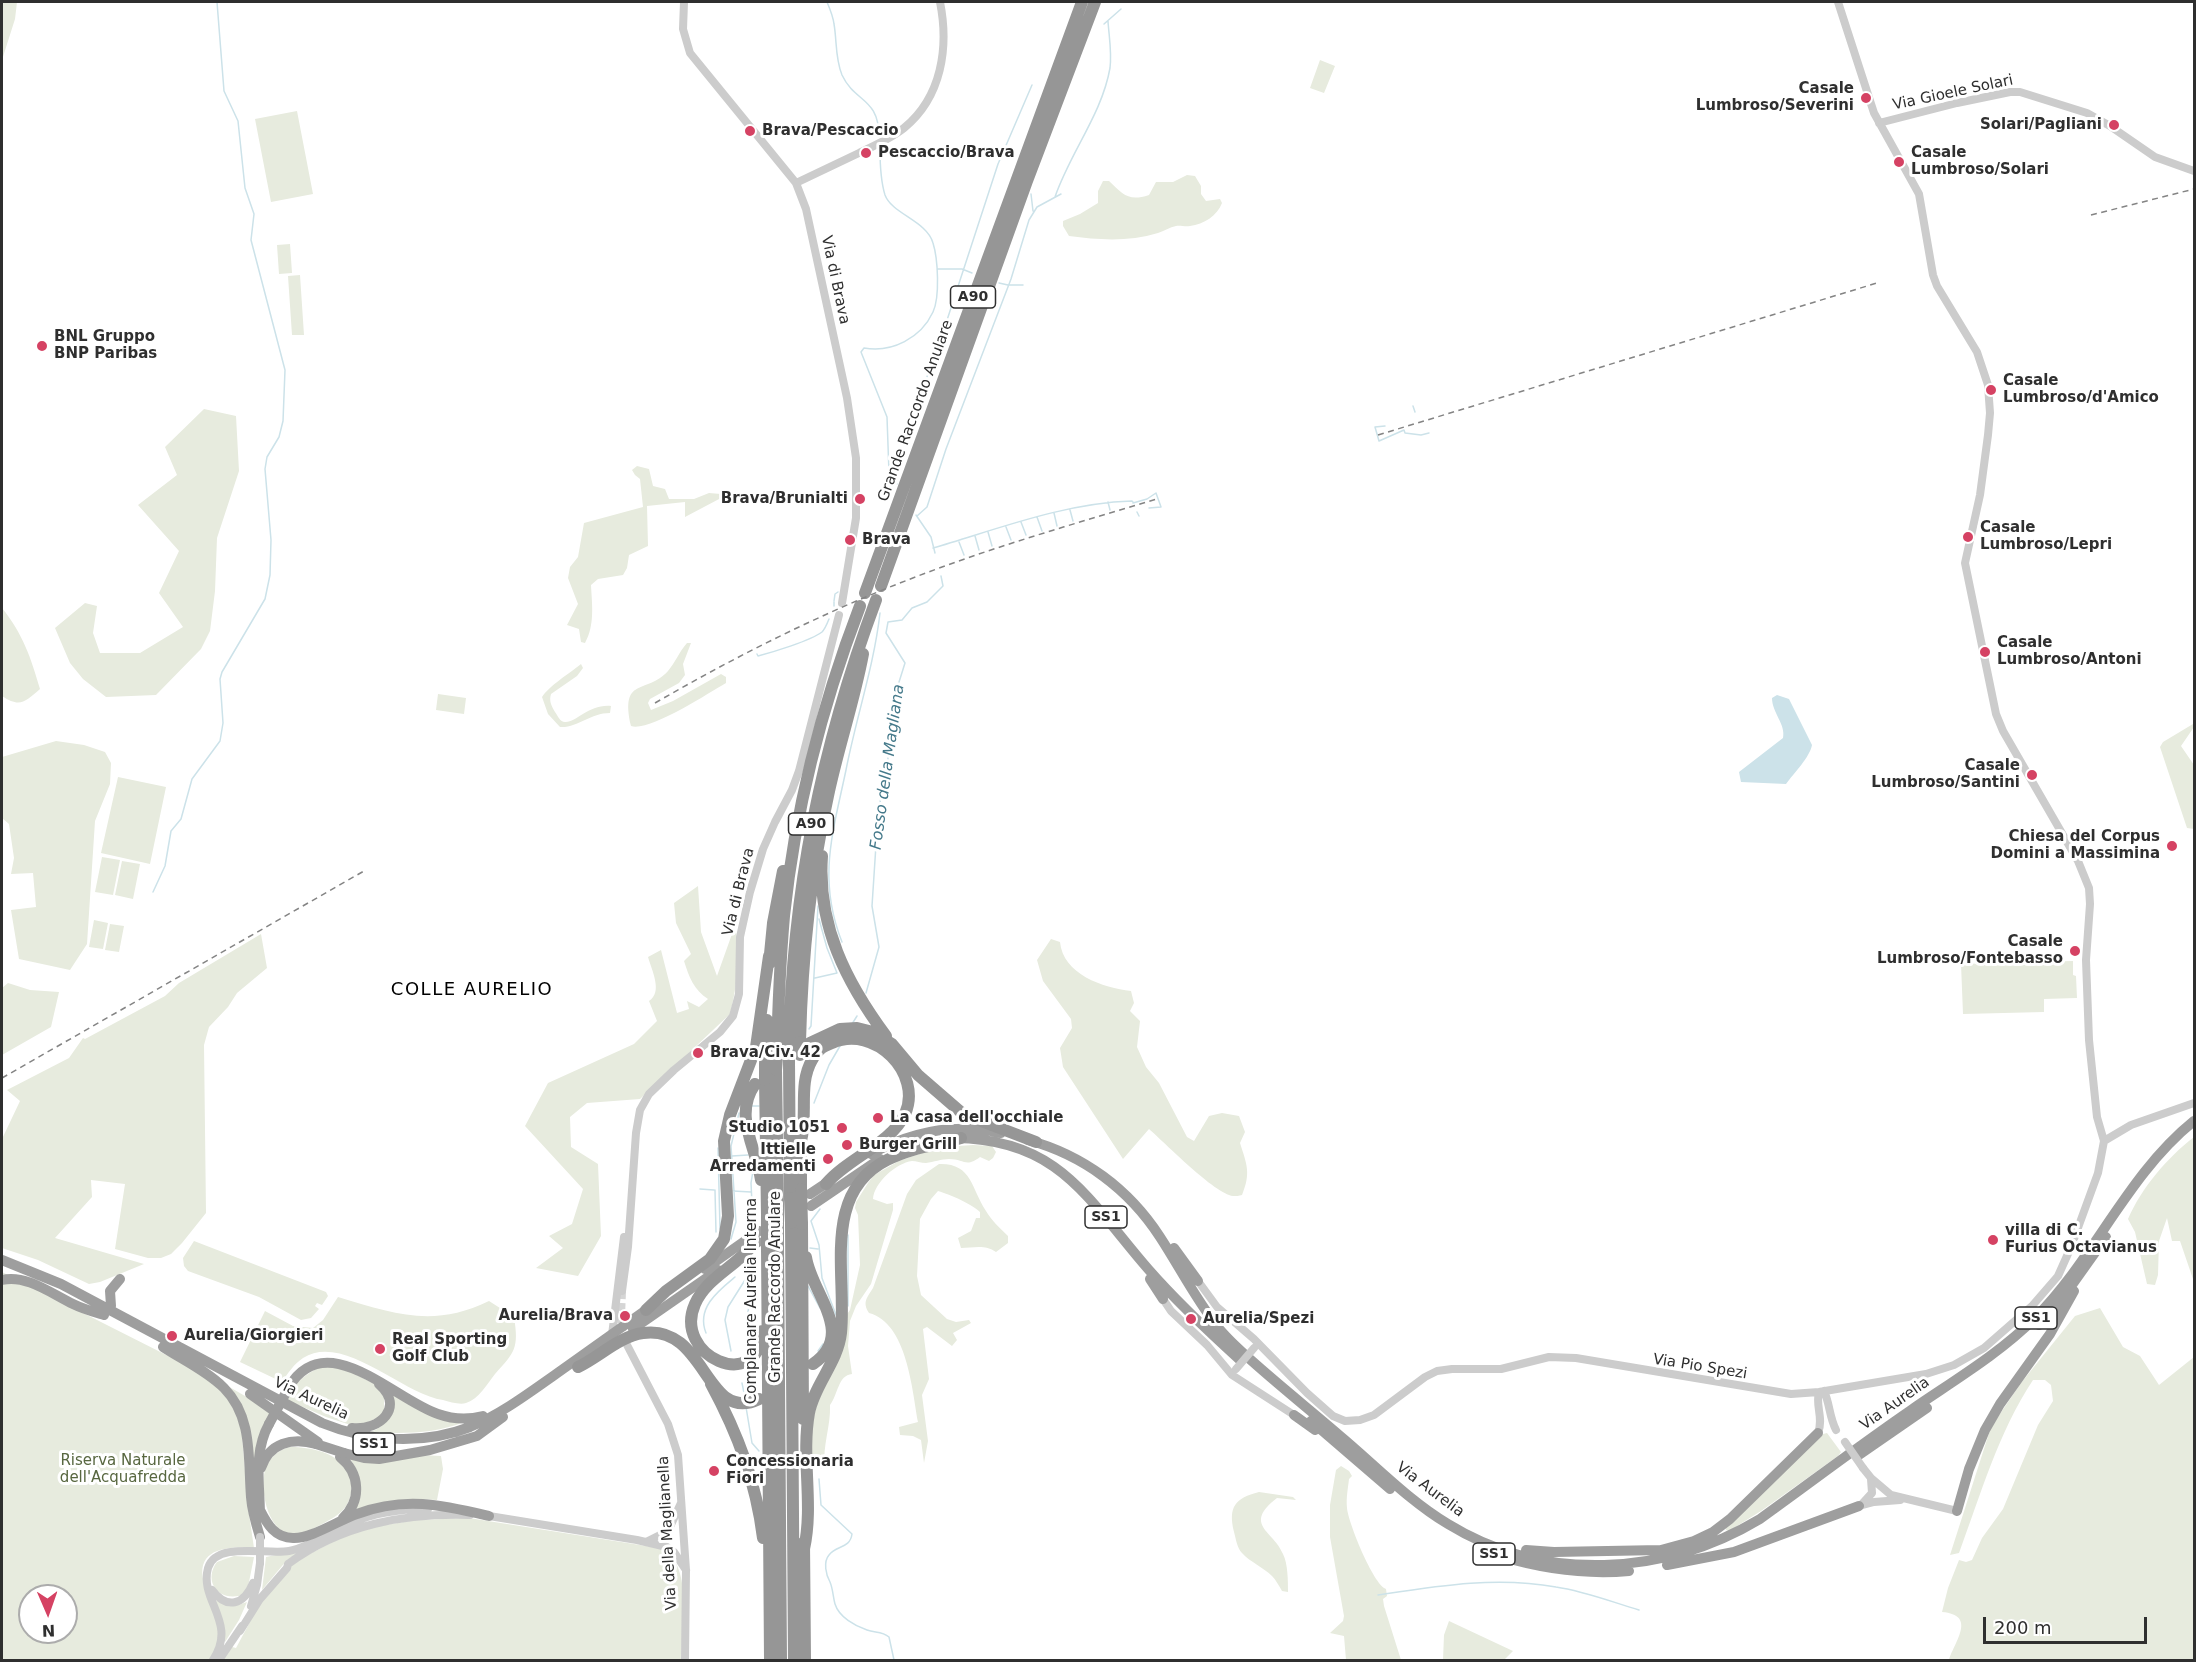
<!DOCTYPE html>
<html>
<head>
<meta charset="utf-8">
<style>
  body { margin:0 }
  #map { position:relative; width:2196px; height:1662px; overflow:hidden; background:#fff; font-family:"DejaVu Sans",sans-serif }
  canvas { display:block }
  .frame { position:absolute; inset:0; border:3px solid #2f2f2f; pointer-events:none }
  .north { position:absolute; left:18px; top:1584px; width:60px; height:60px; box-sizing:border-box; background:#fff; border:2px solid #acacac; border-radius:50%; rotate:178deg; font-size:16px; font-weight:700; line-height:24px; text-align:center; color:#2f2f2f }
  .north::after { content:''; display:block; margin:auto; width:21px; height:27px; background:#d54263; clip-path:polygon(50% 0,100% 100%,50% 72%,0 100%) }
  .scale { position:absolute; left:1983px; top:1617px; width:164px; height:27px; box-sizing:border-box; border:3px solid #2f2f2f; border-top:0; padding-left:8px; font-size:18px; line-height:21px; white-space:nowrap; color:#2f2f2f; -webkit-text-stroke:4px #fff; paint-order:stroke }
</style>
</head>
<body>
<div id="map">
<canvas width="2196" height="1662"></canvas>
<div class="frame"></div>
<div class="north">N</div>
<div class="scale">200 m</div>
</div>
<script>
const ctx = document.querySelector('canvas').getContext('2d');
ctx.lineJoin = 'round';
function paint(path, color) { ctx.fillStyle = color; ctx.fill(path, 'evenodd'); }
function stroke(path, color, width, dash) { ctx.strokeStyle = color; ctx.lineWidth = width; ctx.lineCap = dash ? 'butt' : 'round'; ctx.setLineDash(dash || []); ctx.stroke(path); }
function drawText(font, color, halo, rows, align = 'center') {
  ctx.font = font + ' "DejaVu Sans",sans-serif'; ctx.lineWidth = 6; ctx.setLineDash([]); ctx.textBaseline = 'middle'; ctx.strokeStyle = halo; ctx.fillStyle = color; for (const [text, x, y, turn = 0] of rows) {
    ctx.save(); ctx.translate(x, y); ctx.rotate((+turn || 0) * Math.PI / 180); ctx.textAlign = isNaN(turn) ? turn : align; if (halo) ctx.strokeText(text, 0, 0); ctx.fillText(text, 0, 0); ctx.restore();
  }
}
paint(new Path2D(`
  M2,2H17L15,19L2,60Z
  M1320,60L1335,66L1324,93L1310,88Z
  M297,111L313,194L271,202L255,119Z
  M1187,175L1195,176L1201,186V194L1206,201L1220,199L1222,203C1217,216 1204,224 1190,226C1185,227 1180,225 1176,226C1170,227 1164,231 1158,233C1129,242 1099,240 1069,236L1063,226V221L1080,214L1098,203V191L1103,181H1109C1123,194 1128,202 1149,195L1156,182H1173Z
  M290,244L292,273L279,274L277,245Z
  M300,275L304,335H292L288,276Z
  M204,409L236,416L239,471L217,538L215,591L210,631L201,649L156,695L106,697L83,679L70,663L55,628L85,603L97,606L93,633L100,653H140L183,627L159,593L179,551L138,505L177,475L165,447Z
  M637,466L649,469L653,486L665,489L669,499H694L709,493L721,494V498L685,517V502L647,506L648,546L629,555L627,568L623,575L598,579L591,585C592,605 595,625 585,643L581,642L579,629L567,625L578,604L568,578L570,567L578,557L584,523L643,507L640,479L635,475L632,470Z
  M2,608C23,634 31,658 40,689C25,702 20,708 2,696Z
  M687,643H691L683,664L685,675L679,683L650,699L648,703L651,710L673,701L721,674L726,677V683C707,694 649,732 631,726C620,676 646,695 668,671C675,663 679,652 687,643Z
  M581,664L583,668L577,676L551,694C549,701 551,705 555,712C558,716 560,722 565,722C576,723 589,704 611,706L610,713C590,713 578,728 560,727L548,714L542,697C549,686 570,673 581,664Z
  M438,694L466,698L464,714L436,710Z
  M2193,724L2194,727L2181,746L2194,765V829L2187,828L2160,747L2163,742Z
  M56,741L84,745L105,752L111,763L110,784L95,821L87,944L70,970L19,959L11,910L36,907L33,873L11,874L14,858L9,824L2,818V757Z
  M118,777L166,787L150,864L101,853Z
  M102,857L120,860L113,895L95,892Z
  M122,861L140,864L133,899L115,895Z
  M698,886L701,932L717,976L732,934L736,931C740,959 737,987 730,1014L640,1099L587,1103L570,1117L571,1147L598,1164L601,1236L578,1276L536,1268L563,1248L549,1236L572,1224L583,1189L525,1126L548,1083L634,1044L657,1021L649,1001C663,992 652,971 648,957L661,950L677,1013L689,1009L687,1001L699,1007L708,999C694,990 689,977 684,961L691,954L676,923L674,903Z
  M94,920L108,923L103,949L89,947Z
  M110,924L124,926L119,952L105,950Z
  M261,934L267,968L237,993L228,1007L209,1027L204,1045L206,1213L182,1243L171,1254L161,1258H148L115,1249L125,1184L91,1180L92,1197L55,1238L144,1264L100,1282L89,1284L38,1260L2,1248V1139L20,1101L7,1090L69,1058L83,1038L85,1039L165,996L179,983Z
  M1051,939L1060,942C1063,974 1103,988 1131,991L1134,1003L1130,1011L1140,1021L1137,1047L1146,1067L1159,1083L1187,1137L1194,1141L1209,1116L1222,1113L1239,1116L1245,1132L1240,1143C1247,1165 1251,1173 1242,1195C1239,1196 1236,1196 1233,1196C1215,1194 1165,1143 1149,1129L1123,1159L1063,1067L1060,1048L1072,1028L1071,1019L1043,981L1037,960Z
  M2073,961V975L2076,976L2077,998L2044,999V1012L1963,1014L1961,964Z
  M8,983L30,990L59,992L51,1027L2,1055V988Z
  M2194,1137V1282L2180,1241H2172L2167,1218L2159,1241L2158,1275L2155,1285L2147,1284L2135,1232L2128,1219C2142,1187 2167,1158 2194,1137Z
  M973,1145L992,1146L996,1152L993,1158L989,1161L980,1157C966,1168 964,1159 949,1159C941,1159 934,1162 926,1163C921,1163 916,1161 912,1161C896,1163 874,1183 873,1199L887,1204L893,1203V1210L871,1284L856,1306L850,1321L848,1346L852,1374C838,1375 838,1395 830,1405C831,1426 822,1447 825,1466L821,1469C816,1465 812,1461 811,1454C806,1421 835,1350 845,1317L850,1310L860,1265L858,1215L855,1208L856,1202L868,1183L874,1175L899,1161L922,1153L944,1147Z
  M939,1164C972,1163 971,1188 986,1211C991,1220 1000,1228 1008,1236V1243L996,1252C985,1244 973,1248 961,1248L958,1238L971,1231L976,1218H980V1212C972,1204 951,1195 938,1191L931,1199L920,1219L917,1276L921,1295L947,1319L956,1322L969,1320L971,1323L953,1333L957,1340L952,1346L927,1327L923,1329L929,1379L922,1395L928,1441L924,1463L921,1440L913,1436L900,1435L899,1427L918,1422C912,1389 907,1323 869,1313C862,1302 867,1298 873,1288L907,1194L916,1180Z
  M194,1241L326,1292L328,1296L322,1305L317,1303L315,1306L319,1309L311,1318L301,1320L259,1297L188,1271L184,1266L183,1258Z
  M2,1272L192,1368L225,1393L241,1423L248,1507L254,1548C230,1546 194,1547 204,1583C207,1597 215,1610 218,1624C219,1630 218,1637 217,1643L236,1648L258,1607L281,1575L298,1560L342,1537L373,1527L416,1520L469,1518L659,1548C695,1561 681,1630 681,1660H2ZM30,1596H66V1632H30Z
  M338,1297C394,1314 434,1328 489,1301L514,1317C519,1348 515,1352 495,1374C487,1384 479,1399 466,1403C460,1405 450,1402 443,1400C402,1394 343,1332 303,1358C294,1364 288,1373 282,1382L240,1362L265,1311L293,1326L313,1328L323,1320Z
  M2100,1308L2123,1347L2140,1356L2159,1385L2194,1357V1660H1949C1955,1641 1977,1615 1942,1612L1948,1588L1959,1560L1966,1562L1972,1560L1982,1538L2003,1509L2038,1425L2053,1401L2051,1385L2045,1380H2033C1998,1433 1981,1494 1959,1553L1950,1555L1991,1427L2021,1383L2075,1316Z
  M320,1367L344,1368L378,1386L384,1393V1415L357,1427L326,1417L287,1400C294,1383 304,1375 320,1367Z
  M226,1385L271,1411L254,1468L251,1432Z
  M393,1395L464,1422C434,1434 402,1434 370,1432C390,1425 390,1414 393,1395Z
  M1827,1433L1841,1452L1838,1456L1761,1511L1729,1531L1726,1530L1725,1526L1823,1434Z
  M290,1447C318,1447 355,1457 351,1492C350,1503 343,1512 333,1518C322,1524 305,1535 291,1534C266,1531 259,1485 266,1467C271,1456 279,1450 290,1447Z
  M421,1455L441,1456L443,1469L437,1500L420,1499L354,1511C360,1490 364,1475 348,1457Z
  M1341,1466L1349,1471L1352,1476L1349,1479C1348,1488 1346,1498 1347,1508C1348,1522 1373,1584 1386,1589L1387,1596L1383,1599L1384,1606L1401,1660H1346L1344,1636L1330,1633L1343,1621L1344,1616L1330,1537V1505L1336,1470Z
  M1259,1492L1293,1497L1296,1500L1277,1498C1242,1525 1274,1531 1283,1554C1288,1564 1288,1581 1288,1592L1282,1591C1279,1586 1276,1580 1272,1576C1263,1567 1250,1562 1242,1553C1237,1548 1236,1539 1234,1532C1228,1507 1235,1498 1259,1492Z
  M304,1549L287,1560L262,1590L266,1557Z
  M234,1556L254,1557L249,1582L245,1594C220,1604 202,1582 217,1562Z
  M218,1600L238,1605L247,1602L239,1620L225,1642V1631L216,1601Z
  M1449,1621L1513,1651L1504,1660H1443L1444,1635Z`), '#e7ebde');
paint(new Path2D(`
  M1777,695L1789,699L1812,745C1810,757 1794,773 1786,784L1741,782L1739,772L1783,738C1786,724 1772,713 1772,698Z`), '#cce2e9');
stroke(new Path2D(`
  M827,2C830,9 833,16 834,24C837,41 835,58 842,75C855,103 879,97 879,137
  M1104,24L1121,9
  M880,149C880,162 881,182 885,195C892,214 927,221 933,243C938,259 940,297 933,312C921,338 892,353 864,348L861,352L887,417L889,473L897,484
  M1031,194L1033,211
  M1055,197C1070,153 1102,114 1110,68C1112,52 1109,37 1108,21
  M937,269H962L972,273
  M999,283L1008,285H1023
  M1413,406L1415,412
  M1385,426L1375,427L1379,441L1404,430L1405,433L1421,435L1429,433
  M909,437L919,395L933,363L998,164L1032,85
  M1108,502L1110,510
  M1133,503L1147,499L1156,493L1161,507L1149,508
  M1070,510L1073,521
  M1137,512L1139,516
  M1054,513L1057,526
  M916,515L931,537L935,553
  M917,516L927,507L946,449L1011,279L1029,220L1037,207L1061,194
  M1037,517L1042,531
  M1021,522L1026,535
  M1006,527L1011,540
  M988,532L992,546
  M975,536L979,550
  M959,542L964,555
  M933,548C998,529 1064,503 1132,501L1133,502
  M834,601L835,594L838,592
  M834,602V606
  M757,654L758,656C773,652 810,641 822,632C825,629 827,624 829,619
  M153,892L165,866L171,831L181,819L192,779L220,741L223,723L220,679L222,672L265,599L270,575L271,540L265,469L267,457L279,437L283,421L285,370L251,240L254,214L245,188L238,121L224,91L217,2
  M842,942C817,879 833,832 846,770C856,718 874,666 880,613
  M815,978L837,973L827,948L819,919
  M866,993L879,947L872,906L878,814L890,747L894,698L905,663L886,633L888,622L902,620L912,608L927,602L943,586L941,576
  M852,1024L857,1016
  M809,1029L811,1026L818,906
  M814,1103L829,1065L840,1046
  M751,1106H759
  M718,1148L720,1229
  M732,1156L748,1155
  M753,1171L751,1183L753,1224
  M700,1189L714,1190
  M715,1190L716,1232
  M733,1191L751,1192
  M820,1209L811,1221L819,1245L822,1278L836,1315
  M848,1235V1306
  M731,1239L736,1222L731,1146L739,1113
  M810,1248L818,1249
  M808,1286L820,1308
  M750,1301L747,1317L751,1344
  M749,1321H757
  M706,1333C696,1308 718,1291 735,1277
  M731,1351L725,1320L728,1307L750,1272L754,1256
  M818,1351L823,1344
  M742,1383L745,1398
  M746,1407L752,1443L759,1451
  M819,1479L821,1505L852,1534C850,1549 836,1545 829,1555C823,1562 826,1575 830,1582C833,1589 833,1597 835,1604C839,1617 855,1626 867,1630C875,1633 882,1631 889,1637L894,1660
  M1378,1595C1437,1586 1496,1576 1556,1587C1584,1591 1612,1602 1639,1610`), '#cce2e9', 1.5);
stroke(new Path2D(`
  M622,1291L621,1317L622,1331`), '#d5d5d5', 8, [8, 4]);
stroke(new Path2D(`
  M684,2L683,29L690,53L796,183L806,209L847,398L856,458V518L842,603
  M1879,123L1957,103L2010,92H2020L2087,113L2110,126L2155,157L2194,171
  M796,183C817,173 838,163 859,153C874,146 890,139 904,128C942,97 949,47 940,2
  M2104,1141L2131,1125L2194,1103
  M1198,1281L1217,1307L1254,1339L1307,1393L1333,1416L1345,1421L1360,1420L1374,1415L1425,1377L1437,1371L1452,1369H1501L1549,1357L1576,1358L1791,1394L1819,1392L1926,1374L1954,1365L1984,1348L2032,1306L2058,1276L2071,1247L2098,1173L2104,1141L2097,1117L2089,1040L2086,960L2090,904L2089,888L2078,861L2003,731L1996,714L1965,563L1980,495L1988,435L1990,413L1988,385L1977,352L1937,286L1933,275L1919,194L1874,113L1838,2
  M622,1291L628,1247L636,1133L640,1110L649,1094L674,1070L720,1032L733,1016L739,994L740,937L750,892L763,849L775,822L792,790L799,771L839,615
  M1163,1299L1171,1311L1207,1345L1232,1375L1294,1415
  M612,1335L624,1237
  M626,1343L668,1424L678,1455L686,1570L685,1660
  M1824,1391C1830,1404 1829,1416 1836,1430
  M1818,1433C1824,1418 1815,1406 1819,1392
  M1863,1468L1871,1478L1891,1495L1957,1511
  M1862,1504L1872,1493L1871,1479
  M1859,1506L1874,1502L1900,1500
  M483,1515L637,1540L667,1547L674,1552L686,1570
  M646,1542L668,1531L681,1503
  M212,1590C227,1610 244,1605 253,1583
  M251,1606L257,1585L260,1563
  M240,1631L260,1599L287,1568L288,1564C342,1524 405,1513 470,1515
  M213,1660C238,1622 199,1601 208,1568C216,1541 267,1555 289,1551C311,1547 331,1531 352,1523C375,1512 403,1509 428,1509
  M219,1660L242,1626`), '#ccc', 8);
stroke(new Path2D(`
  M955,1138C1060,1139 1088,1200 1149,1270C1177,1302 1208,1331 1240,1360
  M1028,1140C1083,1155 1129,1189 1160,1237C1179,1266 1195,1298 1217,1326C1227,1339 1240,1350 1252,1361C1280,1386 1310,1410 1339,1435C1375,1465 1408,1500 1448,1524C1544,1583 1665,1576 1760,1519C1810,1483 1860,1445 1911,1410C1953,1381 1999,1354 2035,1318C2095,1258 2127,1175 2194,1121
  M871,1154C912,1131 956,1123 1001,1133
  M810,1194L831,1180
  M811,1206L880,1159
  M1174,1248L1198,1281
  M744,1252L758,1242
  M2,1260L61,1284L322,1423C368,1442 424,1445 470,1427C501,1414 529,1393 556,1374C588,1351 621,1328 653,1305
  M705,1269L759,1231
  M1150,1279L1163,1299
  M2,1280C26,1274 52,1294 73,1304C83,1309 94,1312 104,1315
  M111,1306L110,1291L120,1279
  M2039,1325L2064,1296L2106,1237
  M633,1329L718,1270
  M163,1347C183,1360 207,1371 224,1388C253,1417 248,1459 251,1497C252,1511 256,1524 260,1537
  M289,1387C326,1325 395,1400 438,1414C452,1419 468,1420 483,1416
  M250,1394L318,1442
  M1294,1415L1315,1430
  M1311,1421L1390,1489
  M352,1428C380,1431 405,1407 379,1384
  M344,1453L364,1458L379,1459L430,1450L477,1436L503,1417
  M1859,1455L1927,1408
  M340,1457C360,1473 362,1500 343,1518
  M261,1468C269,1443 292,1437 316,1444
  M260,1510C267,1524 275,1538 293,1538C311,1539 339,1520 357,1514C405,1496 442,1505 489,1516
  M1957,1511L1969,1469L1985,1430L2000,1404L2050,1334L2074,1291
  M260,1516C260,1484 253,1453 269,1424
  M1526,1550L1554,1552L1661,1550L1694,1541L1713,1532L1730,1519L1818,1433
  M1500,1556C1543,1569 1584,1575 1629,1571
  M1667,1565L1734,1552L1859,1506`), '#9e9e9e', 10);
stroke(new Path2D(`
  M881,586L1027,181L1095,2
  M865,593L1082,2
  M822,856C817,925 846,982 886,1036
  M769,964L773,923L783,871
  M800,1042C802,959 810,877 828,796C838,748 854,702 863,654
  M810,1043L840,1029L857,1028L873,1032L892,1044L918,1075L963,1114L1036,1142
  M789,1049C792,892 821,747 876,600
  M777,1057C778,1010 780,963 784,916C795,811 822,705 860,606
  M789,1061L790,1198
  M765,1065L767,1020
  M776,1070L778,1206
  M765,1080L767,1215
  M755,1084C733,1116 756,1146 761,1180
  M801,1134V1189
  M801,1141C808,1115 798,1084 812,1060C817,1050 822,1047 832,1043C875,1024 923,1074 905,1114C891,1144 848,1158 826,1184
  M791,1223L794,1660
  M802,1224L803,1419
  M778,1241L781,1660
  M750,1248C733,1268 706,1279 695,1304C672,1356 759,1395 762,1331
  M767,1248L770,1660
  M806,1257C811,1293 857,1334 813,1364
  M646,1310L666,1291L710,1259L724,1239L728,1216L724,1141L730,1115L756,1047L769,956
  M578,1367C599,1357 620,1336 643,1333C707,1324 705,1425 759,1399
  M711,1384C738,1434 756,1482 763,1538
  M804,1542L805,1660
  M804,1549C814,1504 801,1458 809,1413C814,1385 838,1362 841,1333C847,1275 821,1193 887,1160C910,1148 936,1145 961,1138`), '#969696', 12);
stroke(new Path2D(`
  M2091,215L2194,189
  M1378,435L1877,283
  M655,703C740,654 826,611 918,576C996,546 1077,523 1157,499
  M2,1078L364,871`), '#848484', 1.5, [6, 4.5]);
stroke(new Path2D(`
  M1236,1369L1254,1348
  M1845,1442L1863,1468
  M260,1563V1537`), '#ccc', 8);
stroke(new Path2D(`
  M269,1424L289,1387
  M316,1444L344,1453`), '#9e9e9e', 10);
stroke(new Path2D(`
  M789,1049V1061
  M800,1055V1042
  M776,1070L777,1057
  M765,1080V1065
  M801,1189L802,1224
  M790,1198L791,1223
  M778,1206V1241
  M767,1248V1215`), '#969696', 12);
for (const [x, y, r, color] of [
  [1866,98,6,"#d54263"],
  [2114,125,6,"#d54263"],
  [750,131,6,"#d54263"],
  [866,153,6,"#d54263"],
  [1899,162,6,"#d54263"],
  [42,346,6,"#d54263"],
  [1991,390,6,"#d54263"],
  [860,499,6,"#d54263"],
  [1968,537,6,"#d54263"],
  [850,540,6,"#d54263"],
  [1985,652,6,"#d54263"],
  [2032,775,6,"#d54263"],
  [2172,846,6,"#d54263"],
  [2075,951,6,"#d54263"],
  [698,1053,6,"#d54263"],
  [878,1118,6,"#d54263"],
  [842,1128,6,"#d54263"],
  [847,1145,6,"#d54263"],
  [828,1159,6,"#d54263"],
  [1993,1240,6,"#d54263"],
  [625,1316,6,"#d54263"],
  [1191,1319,6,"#d54263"],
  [172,1336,6,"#d54263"],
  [380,1349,6,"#d54263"],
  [714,1471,6,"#d54263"]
]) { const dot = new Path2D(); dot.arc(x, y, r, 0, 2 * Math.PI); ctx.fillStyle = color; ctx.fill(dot); stroke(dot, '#fff', 2); }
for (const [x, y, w] of [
  [973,297,45],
  [811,824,45],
  [1106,1217,42],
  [2036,1318,42],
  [374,1444,42],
  [1494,1554,42]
]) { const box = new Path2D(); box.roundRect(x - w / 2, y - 11, w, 22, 4.5); ctx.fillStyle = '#fff'; ctx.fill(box); stroke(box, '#2f2f2f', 1.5); }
drawText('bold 14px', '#2f2f2f', null, [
  ["A90",973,297],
  ["A90",811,824],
  ["SS1",1106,1217],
  ["SS1",2036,1318],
  ["SS1",374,1444],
  ["SS1",1494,1554]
]);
drawText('bold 15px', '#2f2f2f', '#fff', [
  ["Casale",1854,89,"right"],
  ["Lumbroso/Severini",1854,106,"right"],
  ["Solari/Pagliani",2102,125,"right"],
  ["Brava/Pescaccio",762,131],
  ["Pescaccio/Brava",878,153],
  ["Casale",1911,153],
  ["Lumbroso/Solari",1911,170],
  ["BNL Gruppo",54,337],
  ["BNP Paribas",54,354],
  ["Casale",2003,381],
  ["Lumbroso/d'Amico",2003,398],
  ["Brava/Brunialti",848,499,"right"],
  ["Casale",1980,528],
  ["Lumbroso/Lepri",1980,545],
  ["Brava",862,540],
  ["Casale",1997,643],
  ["Lumbroso/Antoni",1997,660],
  ["Casale",2020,766,"right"],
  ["Lumbroso/Santini",2020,783,"right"],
  ["Chiesa del Corpus",2160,837,"right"],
  ["Domini a Massimina",2160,854,"right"],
  ["Casale",2063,942,"right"],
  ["Lumbroso/Fontebasso",2063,959,"right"],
  ["Brava/Civ. 42",710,1053],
  ["La casa dell'occhiale",890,1118],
  ["Studio 1051",830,1128,"right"],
  ["Burger Grill",859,1145],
  ["Ittielle",816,1150,"right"],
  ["Arredamenti",816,1167,"right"],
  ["villa di C.",2005,1231],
  ["Furius Octavianus",2005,1248],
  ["Aurelia/Brava",613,1316,"right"],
  ["Aurelia/Spezi",1203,1319],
  ["Aurelia/Giorgieri",184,1336],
  ["Real Sporting",392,1340],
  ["Golf Club",392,1357],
  ["Concessionaria",726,1462],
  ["Fiori",726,1479]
], 'left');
drawText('15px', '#2f2f2f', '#fff', [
  ["Via Gioele Solari",1953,93,-12],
  ["Via di Brava",835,280,78],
  ["Grande Raccordo Anulare",916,411,-70],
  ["Via di Brava",739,892,-76],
  ["Grande Raccordo Anulare",776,1287,-90],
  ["Complanare Aurelia Interna",752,1301,-90],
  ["Via Pio Spezi",1700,1367,9],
  ["Via Aurelia",311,1399,25],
  ["Via Aurelia",1895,1404,-35],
  ["Via Aurelia",1430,1490,37],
  ["Via della Maglianella",668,1533,-93]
]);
drawText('15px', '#586740', '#fff', [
  ["Riserva Naturale",123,1461],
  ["dell'Acquafredda",123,1478]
]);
drawText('italic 16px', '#44798a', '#fff', [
  ["Fosso della Magliana",888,767,-82]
]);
ctx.letterSpacing = '1.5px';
drawText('18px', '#000', '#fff', [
  ["COLLE AURELIO",472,990]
]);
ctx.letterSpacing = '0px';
</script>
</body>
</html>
